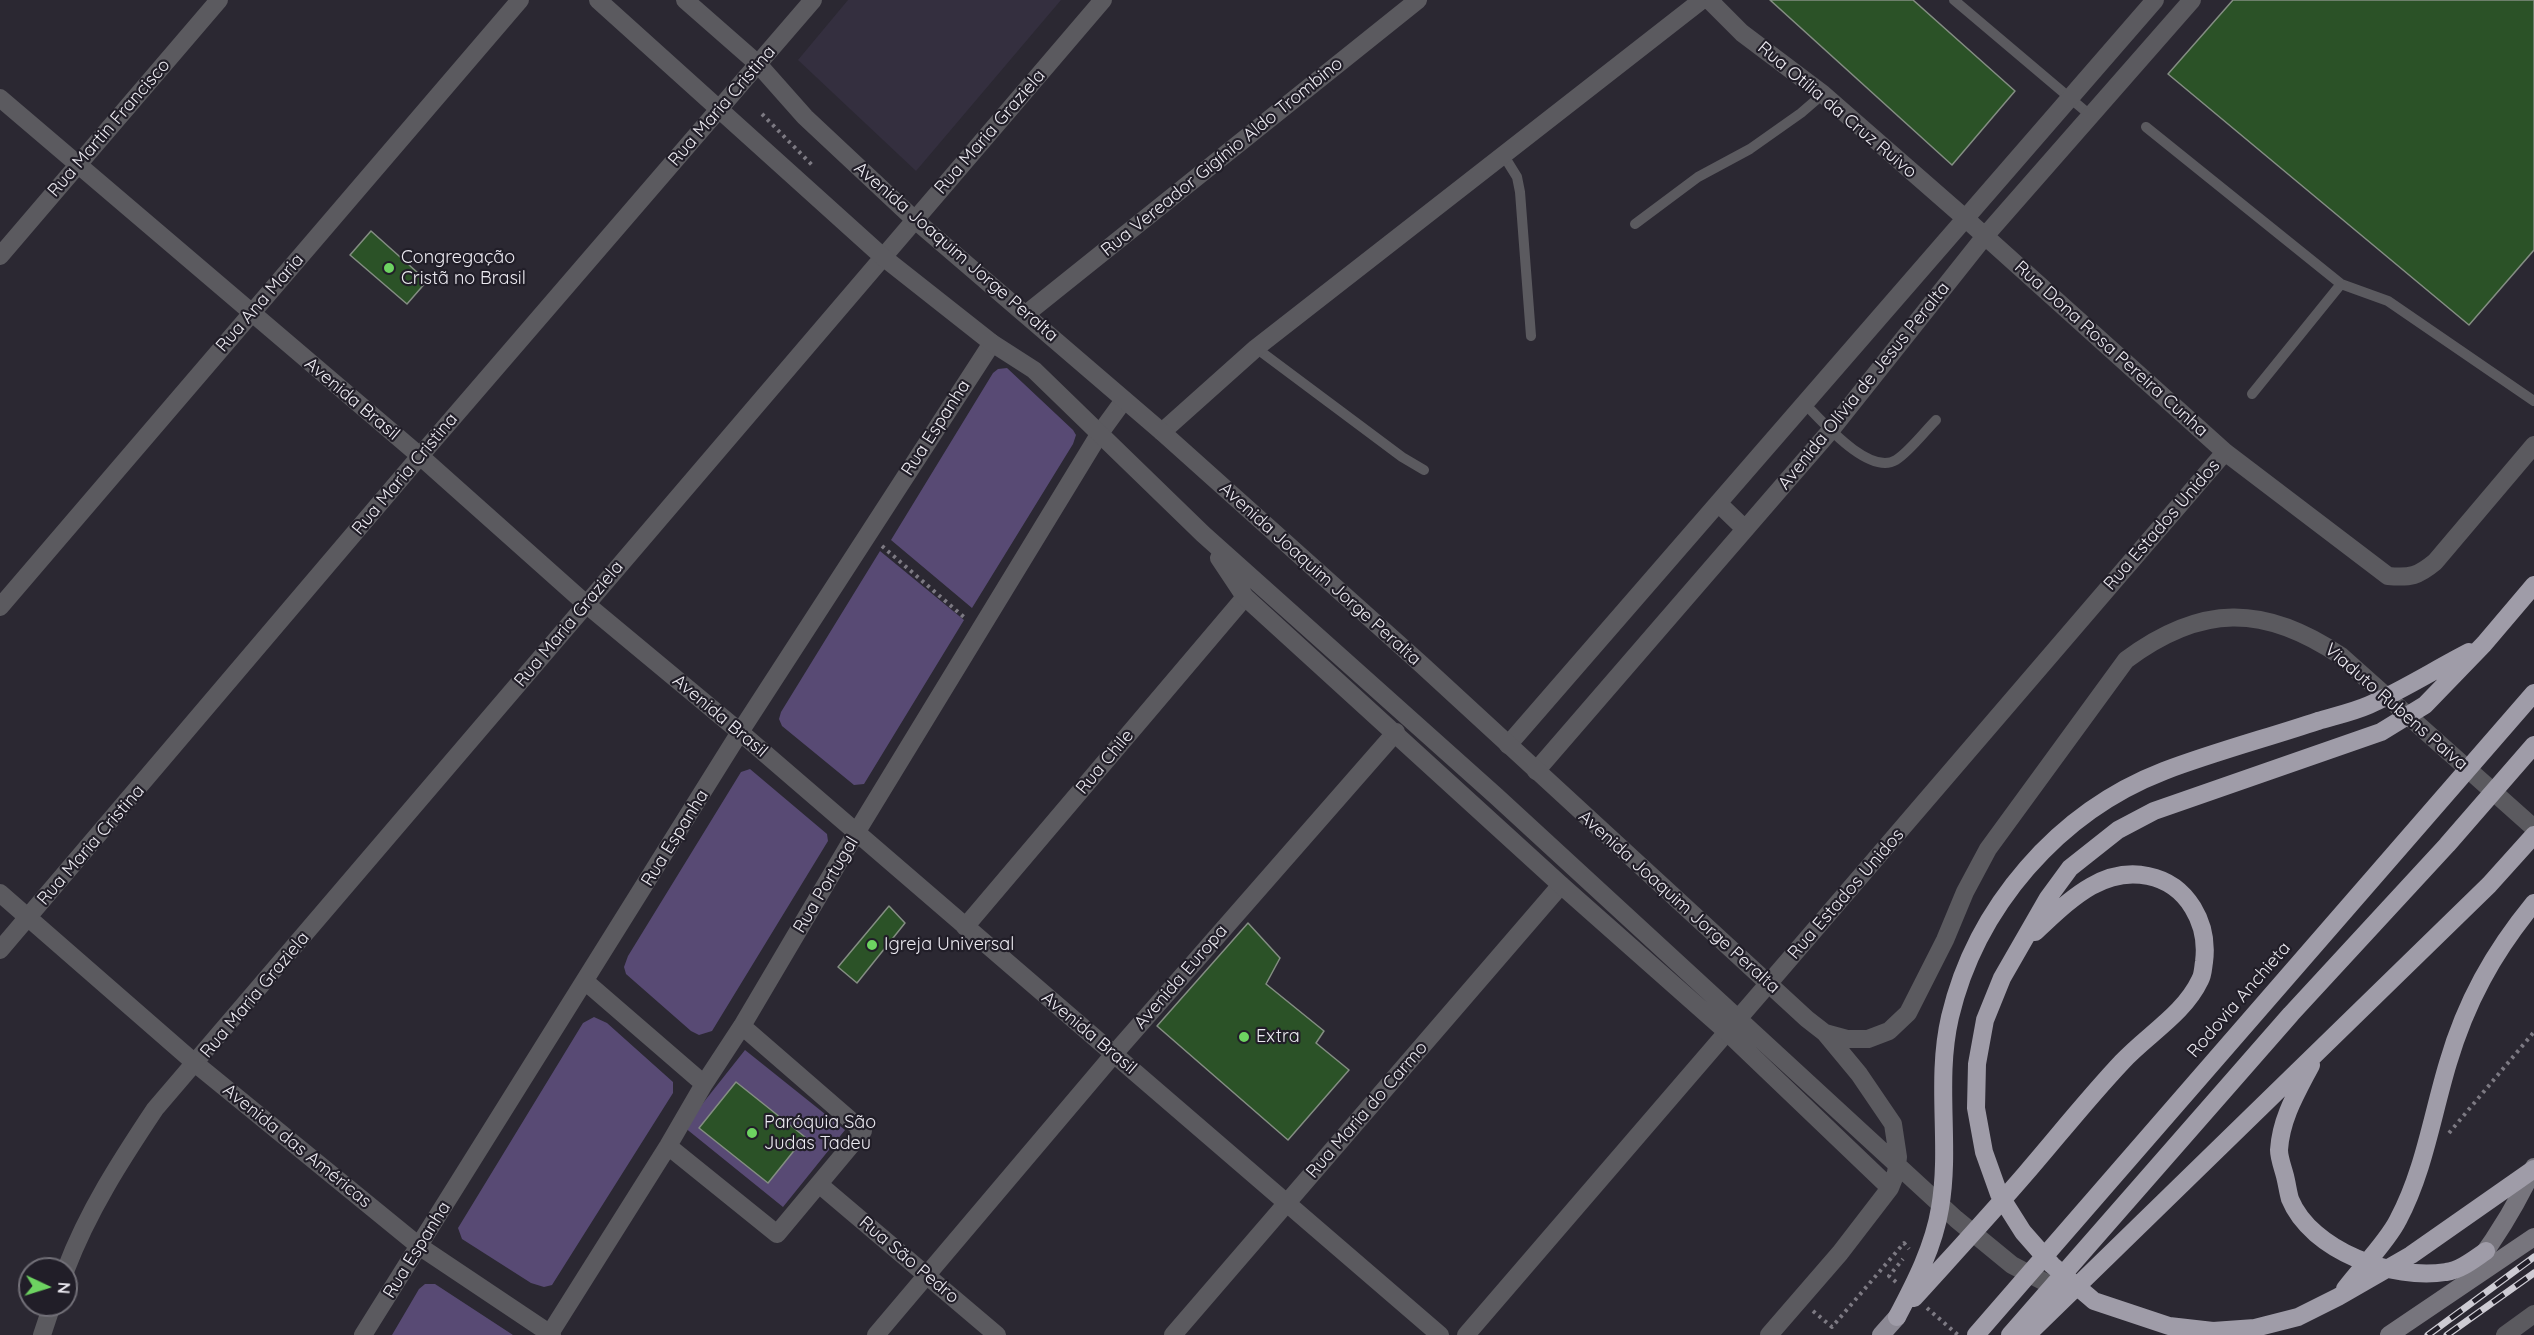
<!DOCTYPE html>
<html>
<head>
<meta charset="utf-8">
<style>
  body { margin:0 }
  #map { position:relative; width:2534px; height:1335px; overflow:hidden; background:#2b2832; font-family:Quicksand,sans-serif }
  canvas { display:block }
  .north { position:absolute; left:18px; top:1257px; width:60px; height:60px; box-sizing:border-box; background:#211e28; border:2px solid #727078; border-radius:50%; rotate:94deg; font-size:16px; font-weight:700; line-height:24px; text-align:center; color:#eceaf1 }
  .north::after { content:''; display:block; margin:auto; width:21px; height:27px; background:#6dd361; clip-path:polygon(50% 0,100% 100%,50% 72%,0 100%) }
</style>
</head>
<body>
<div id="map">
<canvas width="2534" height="1335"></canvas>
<div class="north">N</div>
</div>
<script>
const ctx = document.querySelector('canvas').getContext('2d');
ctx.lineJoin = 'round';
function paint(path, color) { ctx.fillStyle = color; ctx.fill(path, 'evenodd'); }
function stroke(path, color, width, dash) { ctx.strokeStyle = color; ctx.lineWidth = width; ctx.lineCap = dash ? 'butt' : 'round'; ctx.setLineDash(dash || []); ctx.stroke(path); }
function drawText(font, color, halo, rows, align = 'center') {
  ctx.font = font + ' Quicksand,sans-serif'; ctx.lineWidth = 4.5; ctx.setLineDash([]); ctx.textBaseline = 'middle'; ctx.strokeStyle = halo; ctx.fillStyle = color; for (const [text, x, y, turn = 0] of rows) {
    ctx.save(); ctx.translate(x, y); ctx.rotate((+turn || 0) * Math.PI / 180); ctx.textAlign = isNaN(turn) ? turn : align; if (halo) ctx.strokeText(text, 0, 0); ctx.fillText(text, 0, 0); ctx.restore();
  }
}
paint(new Path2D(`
  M848,0H1061L916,171L798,60Z`), '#342f3f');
paint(new Path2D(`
  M1007,368L1073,430L1076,435L1073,444L972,608L891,540L993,373L998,369Z
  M880,551L964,620L864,784L854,785L782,726L779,719L781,712Z
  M750,769L827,834L828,841L712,1031L699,1035L691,1031L626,974L624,967L628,956L741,772Z
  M594,1017L607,1023L673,1082V1093L552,1285L544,1287L531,1283L462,1239L458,1228L583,1023Z
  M745,1050L845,1130L783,1207L684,1127Z
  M425,1284H435L513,1335H392L419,1289Z`), '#584a74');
const building = new Path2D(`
  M1770,0H1913L2015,91L1952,165Z
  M2233,0H2534V250L2469,325L2168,74Z
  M371,231L427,281L407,304L350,255Z
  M889,906L905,923L857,983L838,967Z
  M1248,923L1280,958L1266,984L1324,1031L1316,1043L1349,1070L1288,1140L1157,1026Z
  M736,1082L805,1137L768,1183L699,1128Z`);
paint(building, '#2b5227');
stroke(building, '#848e83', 1.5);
stroke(new Path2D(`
  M762,114L812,165
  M882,546L965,618
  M2449,1133L2534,1032
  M1896,1282L1889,1276L1903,1259
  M1927,1308L1958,1335
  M1813,1311L1832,1327L1904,1243L1909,1249`), '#7d7a83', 4, [3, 4.5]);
stroke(new Path2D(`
  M1954,0L2090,115
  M2146,127L2341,284L2388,301L2534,401
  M1504,156L1517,177L1520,192L1531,336
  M1635,224L1698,177L1750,149L1801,113L1823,94
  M1256,348L1402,457L1424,470
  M2252,394L2341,284
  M1805,404C1823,422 1869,476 1896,460C1909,452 1925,431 1936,420`), '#5b5a5f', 10);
stroke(new Path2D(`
  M1709,0L1742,33L1823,94L1966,219L2225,452L2388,576C2411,578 2418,576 2435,562L2534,445
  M0,98L420,456L586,604L740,732L1440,1335
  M0,256L219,0
  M1026,314L1418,0
  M1162,432L1256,348L1702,0
  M1718,503L1745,529
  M0,607L520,0
  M1508,745L2155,0
  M1536,771L1831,430L1985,236L2192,0
  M0,893L196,1064L419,1246L552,1335
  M965,927L1245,597
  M0,950L420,456L813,0
  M586,982L704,1084
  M1769,983L2225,452
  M668,1146L777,1234L863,1131L742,1026
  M820,1185L997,1335
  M66,1269C88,1211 121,1160 155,1109L1103,0
  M42,1335L52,1305
  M363,1335L740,732L992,343
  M549,1335L668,1146L704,1084L742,1026L856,833L1100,433L1124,400
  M876,1335L1114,1054L1396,732
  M1173,1335L1561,885
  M1466,1335L1727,1032
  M2505,1335L2534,1314`), '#5b5a5f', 18);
stroke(new Path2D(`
  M598,0L883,257L992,343L1034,370L1203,534L1496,796L1956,1219L2012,1265L2064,1292
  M685,0L758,64L805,117L915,220L1162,432L1421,664L1807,1019L1825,1033L1847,1039H1868L1889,1031L1908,1013L1945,940L1965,892L1988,849L2126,660C2201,604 2264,604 2341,656L2534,828
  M1219,558L1245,597L1561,885L1727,1032L1890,1188
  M1731,1027L1769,983
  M1769,1335L1840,1253L1890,1188L1896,1173L1898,1157L1893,1124L1859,1074L1825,1033`), '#5b5a5f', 18);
stroke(new Path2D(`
  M2477,1263C2500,1232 2518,1202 2534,1167
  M2389,1335L2534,1237`), '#77757d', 18);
stroke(new Path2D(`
  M1881,1335L1897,1317`), '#8c8994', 18);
stroke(new Path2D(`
  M2534,585L2484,644L2425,705L2381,732L2154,811L2118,830L2070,868L2048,898L2002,978L1985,1020L1977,1064L1976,1108L1984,1152L1999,1194L2023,1232L2052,1265L2094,1301L2169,1326L2213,1331L2255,1328L2298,1317L2338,1297L2411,1255L2534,1169
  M2311,1065C2297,1092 2281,1118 2279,1150C2279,1158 2283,1168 2285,1176C2287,1184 2288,1192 2290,1199C2311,1251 2394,1281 2446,1272C2461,1270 2474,1259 2486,1251
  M2345,1289C2360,1269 2387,1242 2398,1220C2424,1171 2432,1116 2448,1063C2466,1002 2493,953 2534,903
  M1914,1298C1952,1256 1990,1215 2027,1172C2058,1136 2089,1097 2122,1062C2147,1035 2184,1014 2200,980C2203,975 2203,968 2204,962C2209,924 2188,884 2148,876C2101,866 2067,903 2035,932
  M1897,1317C1915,1283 1934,1246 1940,1208C1951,1145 1935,1082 1950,1017C1976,907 2058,812 2164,771C2214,752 2267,738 2318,721C2335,716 2353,712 2369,705C2403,690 2436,669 2469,652
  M1976,1335L2534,693
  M2010,1335L2291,1014L2447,845L2534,745
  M2027,1335L2489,885L2534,835`), '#9f9ca8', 18);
const rail = new Path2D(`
  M2428,1335L2534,1257
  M2447,1335L2534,1273`);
stroke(rail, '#cdcbd3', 7);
stroke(rail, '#211e28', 4.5, [14]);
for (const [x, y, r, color] of [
  [389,268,6,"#6dd361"],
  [872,945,6,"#6dd361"],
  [1244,1037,6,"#6dd361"],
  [752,1133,6,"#6dd361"]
]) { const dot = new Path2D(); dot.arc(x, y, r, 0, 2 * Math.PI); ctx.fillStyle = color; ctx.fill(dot); stroke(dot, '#211e28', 2); }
drawText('18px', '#eceaf1', '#211e28', [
  ["Rua Maria Cristina",722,106,-49],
  ["Rua Otília da Cruz Ruivo",1837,110,40],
  ["Rua Martin Francisco",109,128,-49],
  ["Rua Maria Graziela",990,132,-49],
  ["Rua Vereador Gigínio Aldo Trombino",1222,157,-39],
  ["Avenida Joaquim Jorge Peralta",956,252,41],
  ["Rua Ana Maria",260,303,-49],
  ["Rua Dona Rosa Pereira Cunha",2111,349,42],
  ["Avenida Olívia de Jesus Peralta",1864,386,-51],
  ["Avenida Brasil",352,399,40],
  ["Rua Espanha",936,428,-57],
  ["Rua Maria Cristina",405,474,-50],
  ["Rua Estados Unidos",2162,525,-49],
  ["Avenida Joaquim Jorge Peralta",1320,574,42],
  ["Rua Maria Graziela",569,624,-50],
  ["Viaduto Rubens Paiva",2396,707,41],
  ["Avenida Brasil",720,716,40],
  ["Rua Chile",1105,762,-50],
  ["Rua Espanha",675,838,-58],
  ["Rua Maria Cristina",91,845,-49],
  ["Rua Portugal",826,885,-59],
  ["Rua Estados Unidos",1846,894,-49],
  ["Avenida Joaquim Jorge Peralta",1679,902,42],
  ["Avenida Europa",1181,977,-49],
  ["Rua Maria Graziela",255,995,-50],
  ["Rodovia Anchieta",2239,1000,-49],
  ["Avenida Brasil",1089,1033,40],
  ["Rua Maria do Carmo",1367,1110,-49],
  ["Avenida das Américas",297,1146,39],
  ["Rua Espanha",417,1250,-58],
  ["Rua São Pedro",909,1260,40]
]);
drawText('18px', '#eceaf1', '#211e28', [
  ["Congregação",401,258],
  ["Cristã no Brasil",401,279],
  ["Igreja Universal",884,945],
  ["Extra",1256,1037],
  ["Paróquia São",764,1123],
  ["Judas Tadeu",764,1144]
], 'left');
</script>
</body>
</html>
